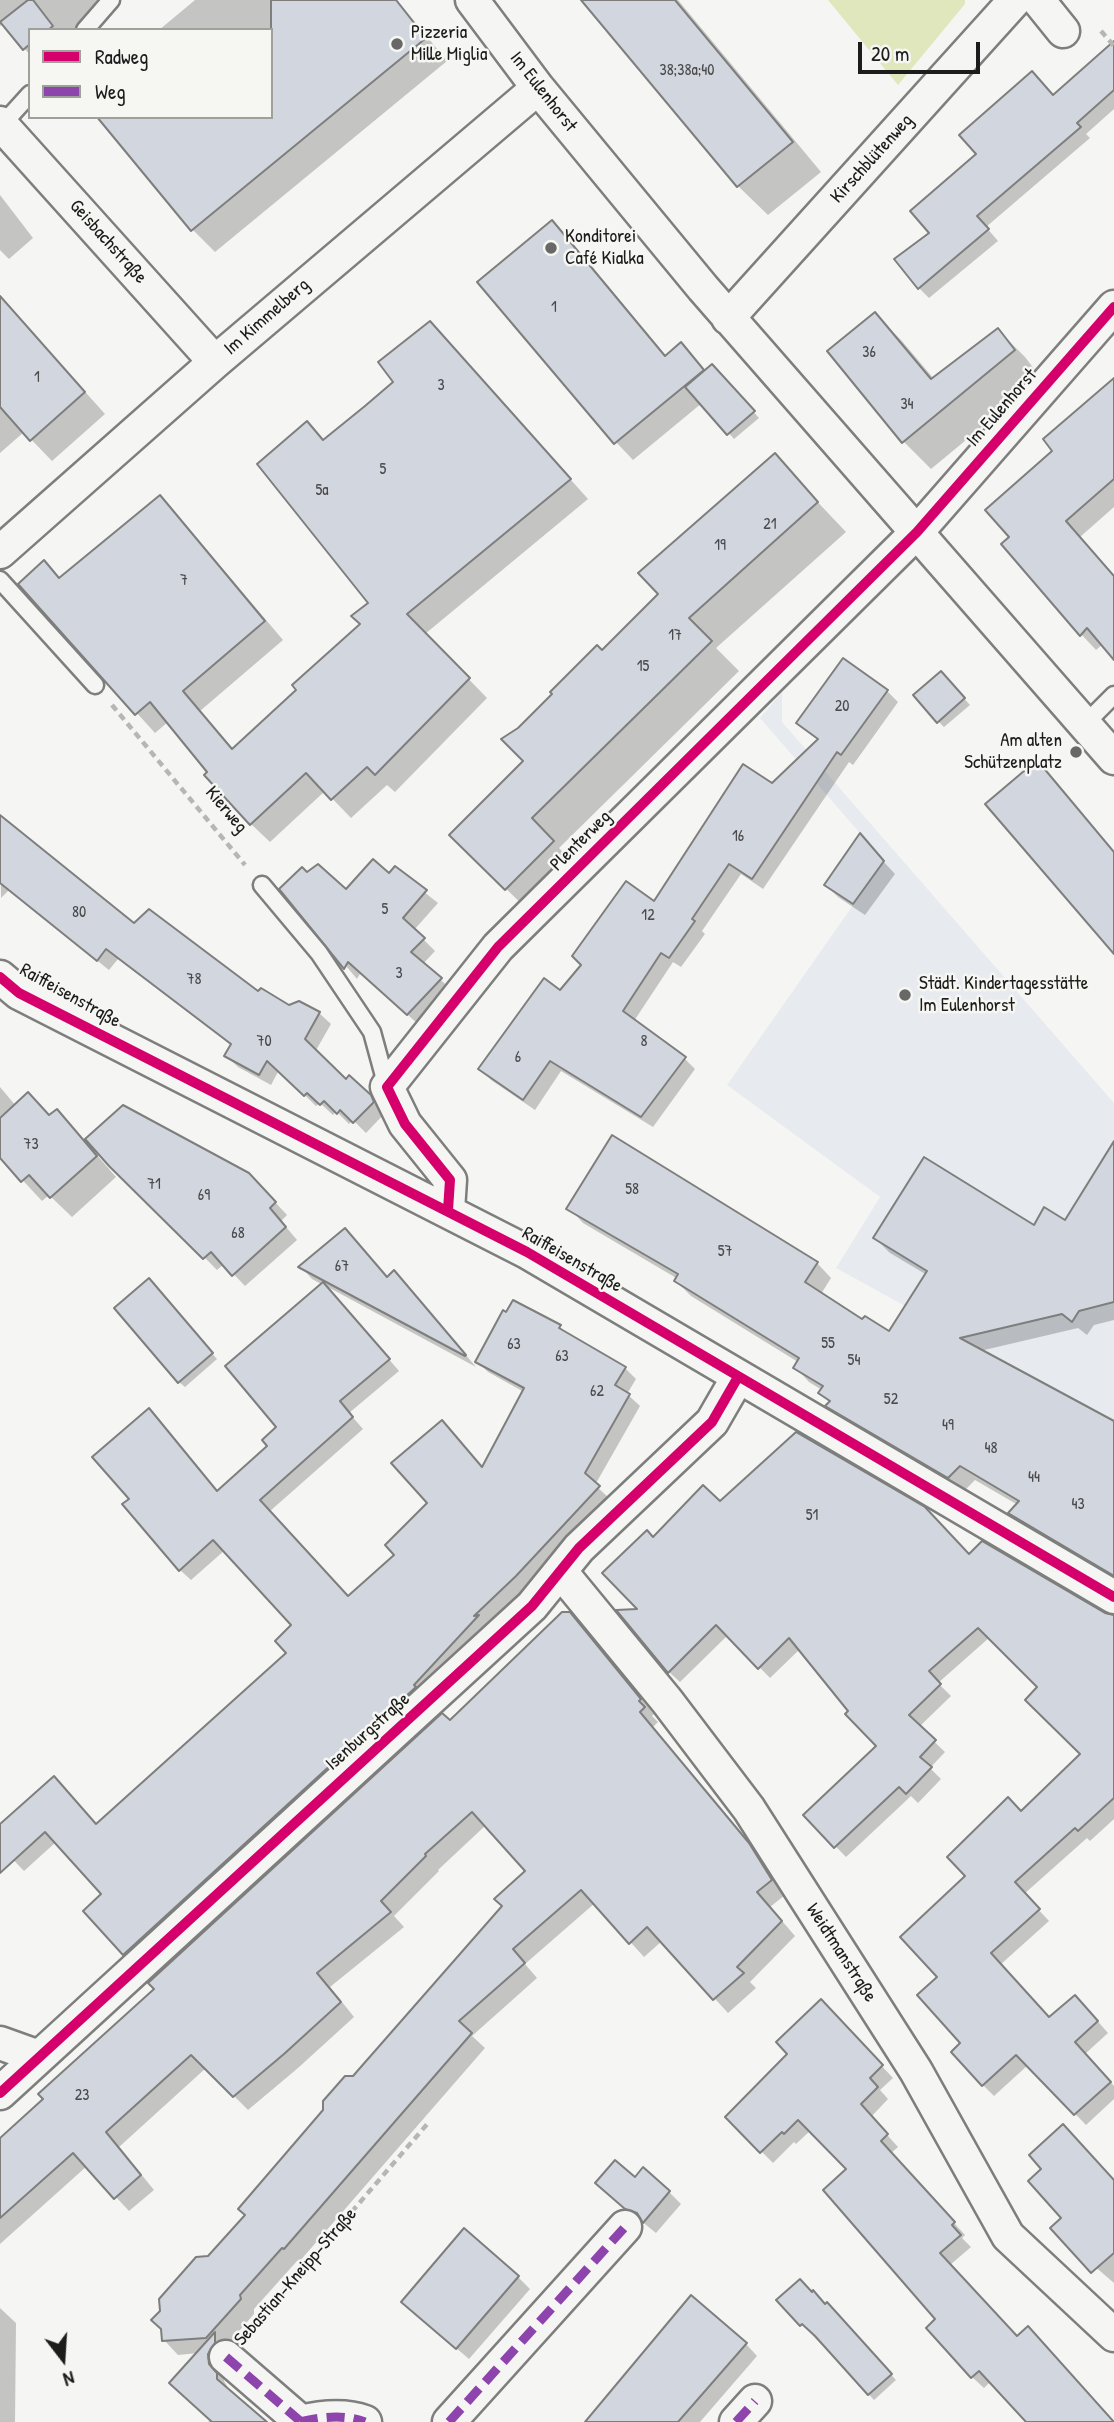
<!DOCTYPE html>
<html>
<head>
<meta charset="utf-8">
<style>
  body { margin:0 }
  #map { position:relative; width:1114px; height:2422px; overflow:hidden; background:#f5f5f3; font-family:"Patrick Hand",sans-serif }
  canvas { display:block }
  .legend { position:absolute; left:28px; top:28px; width:245px; height:91px; box-sizing:border-box; background:#f6f6f2; border:2px solid #9f9f9c; margin:0; padding:9px 12px; list-style:none; font-size:21px; color:#1c1c1c }
  .legend li { display:flex; align-items:center; gap:14px; height:35px }
  .legend b { width:35px; border:2px solid #9f9f9c }
  .north { position:absolute; left:28px; top:2324px; width:70px; height:70px; -webkit-text-stroke:5px #f6f6f2; paint-order:stroke; rotate:163deg; font-size:19px; font-weight:700; line-height:28px; text-align:center; color:#1c1c1c }
  .north::after { content:''; display:block; margin:auto; width:24px; height:32px; background:#1c1c1c; clip-path:polygon(50% 0,100% 100%,50% 72%,0 100%) }
  .scale { position:absolute; left:858px; top:42px; width:122px; height:32px; box-sizing:border-box; border:4px solid #1c1c1c; border-top:0; padding-left:9px; font-size:21px; line-height:24px; white-space:nowrap; color:#1c1c1c; -webkit-text-stroke:5px #f6f6f2; paint-order:stroke }
</style>
</head>
<body>
<div id="map">
<canvas width="1114" height="2422"></canvas>
<ul class="legend">
<li><b style="height:9px;background:#d6006c"></b>Radweg</li>
<li><b style="height:9px;background:#8e44ad"></b>Weg</li>
</ul>
<div class="north">N</div>
<div class="scale">20 m</div>
</div>
<script>
const ctx = document.querySelector('canvas').getContext('2d');
ctx.lineJoin = 'round';
function paint(path, color) { ctx.fillStyle = color; ctx.fill(path, 'evenodd'); }
function stroke(path, color, width, dash) { ctx.strokeStyle = color; ctx.lineWidth = width; ctx.lineCap = dash ? 'butt' : 'round'; ctx.setLineDash(dash || []); ctx.stroke(path); }
function drawText(font, color, halo, rows, align = 'center') {
  ctx.font = font + ' "Patrick Hand",sans-serif'; ctx.lineWidth = 5; ctx.setLineDash([]); ctx.textBaseline = 'middle'; ctx.strokeStyle = halo; ctx.fillStyle = color; for (const [text, x, y, turn = 0] of rows) {
    ctx.save(); ctx.translate(x, y); ctx.rotate((+turn || 0) * Math.PI / 180); ctx.textAlign = isNaN(turn) ? turn : align; if (halo) ctx.strokeText(text, 0, 0); ctx.fillText(text, 0, 0); ctx.restore();
  }
}
paint(new Path2D(`
  M782,692V722L1114,1103V1421L836,1268L880,1197L727,1085L884,861L760,718Z`), '#e7ebf0');
paint(new Path2D(`
  M828,0H965V4L898,85Z`), '#e0e7bc');
paint(new Path2D(`
  M0,0H112L86,30H30V55L4,24L0,26Z
  M195,0H397L447,61L215,252L193,230L103,121L271,117V30H159Z
  M584,0H678L821,172L768,215L738,186Z
  M1114,57V109L1086,134L1090,138L986,227L998,241L929,298L919,288L932,233L1054,97Z
  M0,195L33,238L9,259L0,250Z
  M552,222L569,239L666,356L681,344L706,371L712,366L759,418L734,439L702,403L633,460L616,442Z
  M0,297L105,414L52,461L24,432L0,453Z
  M875,314L902,341L934,379L998,330L1025,357L1041,378L931,469L904,442L829,351Z
  M448,342L588,499L425,634L487,698L395,792L387,785L351,818L325,791L270,842L251,824L168,722L155,733L20,584L60,580L160,497L178,516L283,640L200,711L234,750L299,690L362,624L371,603L307,424L324,441Z
  M1114,380V507L1080,537L1114,576V657L1103,644L1096,650L1081,634L1012,537L1054,451Z
  M774,456L846,532L716,648L739,671L559,848L581,871L535,917L451,835L525,761L519,729L661,594Z
  M844,660L887,691L898,702L853,765L849,762L763,889L741,874L702,931L705,934L681,967L673,962L634,1021L684,1058L695,1069L653,1127L561,1071L535,1110L491,1080L481,1069L655,903L818,740L798,723Z
  M947,679L970,705L944,727L939,722Z
  M1047,773L1114,851V951Z
  M0,826L134,926L258,994L289,1007L319,1013L331,1024L315,1052L346,1081L349,1077L384,1114L366,1133L353,1120L349,1124L336,1111L333,1115L320,1103L316,1106L279,1070L271,1085L238,1067L226,1056L232,1046L118,959L109,970L9,890L1,898Z
  M871,848L895,874L865,915L838,897L826,885Z
  M395,869L438,903L414,930L435,951L423,964L453,991L420,1026L361,972L357,979L282,889L307,874L346,892L389,876Z
  M0,1087L16,1106L50,1116L57,1111L85,1141L123,1107L261,1187L287,1215L281,1221L297,1240L245,1286L224,1264L217,1270L92,1144L89,1146L116,1177L72,1217L49,1195L42,1201L0,1156Z
  M1114,1144V1320L1094,1325L1087,1335L1078,1328L980,1351L1114,1423V1571L1110,1578L1024,1527L1010,1513L1018,1505L975,1480L963,1492L841,1420L827,1406L830,1403L820,1393L822,1390L809,1382L795,1367L798,1362L691,1296L676,1281L678,1279L583,1223L569,1208L817,1263L831,1278L821,1294L863,1321L890,1334L927,1275L890,1253L875,1238L1034,1227L1065,1222Z
  M301,1267L388,1278L406,1284L476,1367L326,1286L399,1371L349,1413L363,1429L269,1512L348,1598L396,1555L483,1468L524,1392L488,1372L477,1361L560,1327L568,1335L625,1368L636,1379L627,1394L640,1406L595,1485L609,1498L527,1586L486,1625L489,1627L135,1965L85,1911L103,1895L56,1842L24,1871L0,1846V1826L96,1825L289,1653L294,1625L225,1550L191,1580L180,1570L218,1493L269,1446L278,1428L323,1285L312,1279Z
  M154,1286L217,1359L185,1387L179,1382Z
  M720,1504L970,1556L1114,1617V1819L1090,1841L1087,1838L1024,1894L1049,1921L1000,1965L1050,2019L1086,2008L1108,2033L1085,2054L1114,2086V2099L1086,2125L1028,2065L994,2096L983,2085L953,2052L962,2043L939,1977L967,1876L1022,1813L1083,1754L1040,1687L990,1637L938,1683L951,1696L919,1727L945,1752L930,1768L941,1779L918,1803L911,1796L846,1857L805,1815L878,1746L800,1649L770,1678L728,1635L680,1682L669,1672L641,1610L653,1539Z
  M569,1613L654,1714L652,1716L658,1722L653,1727L763,1859L785,1895L770,1907L795,1936L750,1982L756,1988L728,2013L662,1941L644,1957L595,1903L525,1964L537,1978L472,2036L485,2048L299,2262L297,2261L254,2309V2314L226,2346L224,2381L232,2394L264,2422H208L210,2420L198,2353L178,2355L164,2340L209,2258L247,2216L354,2077L504,1906L528,1871L486,1825L438,1870L439,1871L394,1916L404,1927L330,1987L354,2017L298,2068L248,2110L206,2068L119,2147L154,2190L129,2211L87,2166L0,2244V2140Z
  M832,2013L893,2078L880,2090L888,2099L871,2117L898,2147L891,2153L965,2235L962,2238L971,2247L950,2265L1017,2338L1039,2339L1114,2422H1028L991,2381L984,2388L972,2377L937,2320L848,2169L811,2130L796,2144L794,2142L773,2163L727,2117Z
  M635,2179L669,2192L681,2204L656,2233L609,2195Z
  M1114,2182V2283L1064,2240Z
  M518,2277L530,2289L469,2359L415,2313Z
  M779,2300L825,2306L832,2310L896,2380L874,2400Z
  M0,2308L16,2323L15,2422H0Z
  M746,2344L757,2356L700,2422H586Z`), '#0003');
const building = new Path2D(`
  M28,0H33L53,26L48,30H30V44L23,50L0,22Z
  M271,0H396L426,38L191,231L97,117H271Z
  M581,0H675L793,142L737,187Z
  M1114,41V90L1077,123L1081,127L977,216L989,229L918,289L894,259L929,233L910,211L976,154L959,135L1032,71L1053,95Z
  M552,220L665,356L681,342L704,370L614,444L477,282Z
  M0,296L85,392L30,441L0,407Z
  M875,312L931,379L998,328L1015,350L902,443L827,351Z
  M430,321L571,479L407,614L470,678L375,775L367,767L331,800L306,773L250,825L204,775L207,772L150,702L135,715L18,584L44,560L59,578L160,495L265,621L183,691L232,749L296,690L292,685L360,624L351,616L368,603L257,464L307,421L323,440L365,406L393,382L378,362Z
  M712,364L755,411L727,435L685,387Z
  M1114,378V479L1066,521L1114,576V660L1087,628L1080,636L1001,544L1009,537L985,510L1052,451L1043,439Z
  M775,453L818,502L689,618L712,641L532,818L554,841L505,890L449,835L523,761L501,739L518,728L552,694L550,692L597,645L602,650L658,594L638,573Z
  M843,658L888,690L841,755L837,752L752,879L729,864L692,919L695,921L669,958L661,953L623,1011L686,1057L641,1117L550,1061L523,1100L478,1069L544,978L560,990L581,965L572,956L626,881L654,901L743,764L772,783L818,739L796,723Z
  M941,671L965,698L937,723L913,695Z
  M1037,760L1114,852V954L985,804Z
  M0,815L134,923L149,909L258,991L261,988L289,1005L299,1001L320,1012L305,1039L346,1079L349,1075L371,1095L374,1102L353,1123L340,1110L337,1114L324,1101L320,1105L307,1093L304,1096L267,1061L259,1075L224,1056L231,1044L106,949L97,961L0,883Z
  M860,833L884,861L853,904L824,885Z
  M373,859L389,873L395,866L427,890L403,918L425,938L411,952L442,978L407,1015L348,962L344,969L279,889L302,867L307,872L318,864L346,889Z
  M28,1092L49,1115L57,1109L97,1156L50,1198L29,1175L21,1182L0,1158V1118Z
  M123,1105L249,1173L276,1202L270,1208L286,1227L232,1276L211,1252L203,1259L109,1166L85,1139Z
  M612,1135L818,1262L805,1282L862,1319L865,1316L889,1331L927,1271L873,1238L924,1157L1034,1225L1044,1207L1065,1220L1114,1141V1302L1079,1311L1072,1322L1062,1314L960,1338L1114,1421V1576L1008,1513L1019,1501L960,1466L948,1478L825,1406L830,1401L818,1393L823,1386L793,1368L799,1358L674,1281L678,1274L566,1209Z
  M345,1228L387,1277L394,1270L466,1355L465,1356L298,1267Z
  M149,1278L213,1353L178,1383L114,1308Z
  M323,1282L390,1359L340,1401L353,1417L260,1500L348,1596L394,1555L385,1545L427,1503L391,1463L442,1420L482,1467L524,1388L475,1362L503,1310L506,1312L513,1300L561,1325L559,1328L626,1367L615,1385L630,1394L585,1473L600,1486L516,1576L474,1616L479,1615L414,1685L416,1687L123,1955L83,1911L101,1894L45,1832L0,1873V1824L54,1776L96,1824L286,1653L275,1641L291,1625L213,1540L179,1571L122,1504L129,1499L92,1457L149,1408L217,1491L267,1446L262,1440L276,1427L225,1366Z
  M796,1432L925,1507L969,1554L982,1541L1105,1613L1114,1615V1798L1078,1831L1075,1828L1015,1882L1040,1909L991,1953L1049,2017L1075,1995L1098,2021L1075,2042L1111,2082L1074,2115L1016,2055L982,2086L951,2052L960,2043L917,1995L937,1977L900,1937L965,1876L947,1857L1008,1797L1021,1811L1080,1754L1025,1700L1037,1687L978,1628L929,1671L941,1684L909,1715L936,1740L920,1757L932,1767L906,1794L899,1787L834,1848L803,1815L876,1746L845,1714L848,1711L789,1638L758,1669L716,1625L668,1673L616,1610L637,1609L602,1573L647,1530L653,1537L703,1485L720,1501Z
  M562,1612H570L641,1699L639,1701L645,1707L640,1712L749,1843L772,1880L757,1892L782,1921L737,1967L744,1973L713,2000L647,1927L629,1944L581,1890L513,1949L525,1963L459,2021L472,2033L284,2249L282,2248L240,2295L241,2299L206,2338L162,2341L161,2329L151,2320L160,2311L159,2299L196,2257L208,2256L245,2215L238,2209L323,2110V2101L345,2076H353L502,1906L494,1899L525,1871L472,1812L425,1854L426,1856L381,1901L391,1912L317,1973L341,2002L284,2054L233,2097L191,2055L106,2132L141,2175L114,2199L73,2153L0,2218V2138L43,2099L38,2094L154,1989L148,1983L442,1713L450,1720Z
  M821,1999L883,2065L870,2078L878,2087L861,2104L888,2134L881,2141L955,2222L952,2225L961,2235L940,2253L1017,2336L1028,2326L1114,2422H1026L979,2371L971,2378L926,2328L935,2319L823,2190L846,2169L798,2120L784,2134L782,2132L760,2153L725,2117L787,2054L776,2042Z
  M1063,2124L1114,2180V2253L1091,2273L1050,2228L1061,2218L1028,2181L1041,2169L1029,2155Z
  M615,2160L635,2177L643,2167L670,2191L643,2223L637,2213L625,2209L595,2183Z
  M464,2228L519,2276L456,2349L401,2302Z
  M800,2279L812,2292L813,2290L825,2304L827,2302L892,2374L868,2395L815,2336L802,2324L800,2326L776,2300Z
  M691,2295L747,2343L678,2422H585Z
  M215,2332V2343L208,2354L209,2364L217,2373V2379L267,2422H212L169,2383Z`);
paint(building, '#d2d6de');
stroke(building, '#7e7e7d', 2);
const lane = new Path2D(`
  M85,30L111,0
  M2,125L30,94
  M0,580L95,685
  M1084,725L1114,695
  M262,885L319,953L372,1032L387,1087`);
const street = new Path2D(`
  M472,0L538,88L703,288L1114,758
  M1038,0L1063,31
  M0,123L215,362
  M728,318L1015,0
  M0,552L215,362L538,88
  M0,977L19,993L527,1252L1114,1597
  M448,1210L450,1180L405,1124L387,1087L498,947L917,532L1114,307
  M561,1572L667,1701L749,1809L916,2071L1008,2236L1114,2335
  M0,2043L39,2057
  M0,2093L532,1606L579,1548L712,1422L738,1377
  M226,2357L300,2421
  M300,2422C321,2417 344,2414 365,2422
  M449,2422L625,2227
  M736,2422L755,2401`);
stroke(lane, '#7e7e7d', 21);
stroke(street, '#7e7e7d', 37);
stroke(new Path2D(`
  M1101,31L1114,46
  M112,705L245,865
  M250,2330L429,2122`), '#b6b6b5', 4.5, [7, 5]);
stroke(lane, '#f5f5f3', 16);
stroke(street, '#f5f5f3', 32);
stroke(new Path2D(`
  M226,2357L300,2421
  M300,2422C321,2417 344,2414 365,2422
  M449,2422L625,2227
  M736,2422L755,2401`), '#8e44ad', 9, [18, 9]);
stroke(new Path2D(`
  M0,977L19,993L527,1252L1114,1597
  M448,1210L450,1180L405,1124L387,1087L498,947L917,532L1114,307
  M0,2093L532,1606L579,1548L712,1422L738,1377`), '#d6006c', 10);
for (const [x, y, r, color] of [
  [397,44,7,"#686867"],
  [551,248,7,"#686867"],
  [1076,752,7,"#686867"],
  [905,995,7,"#686867"]
]) { const dot = new Path2D(); dot.arc(x, y, r, 0, 2 * Math.PI); ctx.fillStyle = color; ctx.fill(dot); stroke(dot, '#f6f6f2', 2.5); }
drawText('16px', '#4a4a4c', null, [
  ["38;38a;40",687,71],
  ["1",554,308],
  ["36",869,353],
  ["1",37,378],
  ["3",441,386],
  ["34",907,405],
  ["5",383,470],
  ["5a",322,491],
  ["21",770,525],
  ["19",720,546],
  ["7",184,581],
  ["17",675,636],
  ["15",643,667],
  ["20",842,707],
  ["16",738,837],
  ["5",385,910],
  ["80",79,913],
  ["12",648,916],
  ["3",399,974],
  ["78",194,980],
  ["70",264,1042],
  ["8",644,1042],
  ["6",518,1058],
  ["73",31,1145],
  ["71",154,1185],
  ["58",632,1190],
  ["69",204,1196],
  ["68",238,1234],
  ["57",725,1252],
  ["67",342,1267],
  ["55",828,1344],
  ["63",514,1345],
  ["63",562,1357],
  ["54",854,1361],
  ["62",597,1392],
  ["52",891,1400],
  ["49",948,1426],
  ["48",991,1449],
  ["44",1034,1478],
  ["43",1078,1505],
  ["51",812,1516],
  ["23",82,2096]
]);
drawText('19px', '#1c1c1c', '#f6f6f2', [
  ["Pizzeria",411,33],
  ["Mille Miglia",411,55],
  ["Konditorei",565,237],
  ["Café Kialka",565,259],
  ["Am alten",1062,741,"right"],
  ["Schützenplatz",1062,763,"right"],
  ["Städt. Kindertagesstätte",919,984],
  ["Im Eulenhorst",919,1006]
], 'left');
drawText('19px', '#1c1c1c', '#f6f6f2', [
  ["Im Eulenhorst",543,92,52],
  ["Kirschblütenweg",872,159,-48],
  ["Geisbachstraße",108,242,48],
  ["Im Kimmelberg",267,317,-41],
  ["Im Eulenhorst",1002,408,-49],
  ["Kierweg",226,810,50],
  ["Plenterweg",581,841,-45],
  ["Raiffeisenstraße",70,996,29],
  ["Raiffeisenstraße",572,1260,30],
  ["Isenburgstraße",368,1732,-42],
  ["Weidtmanstraße",841,1953,57],
  ["Sebastian-Kneipp-Straße",296,2277,-49]
]);
</script>
</body>
</html>
